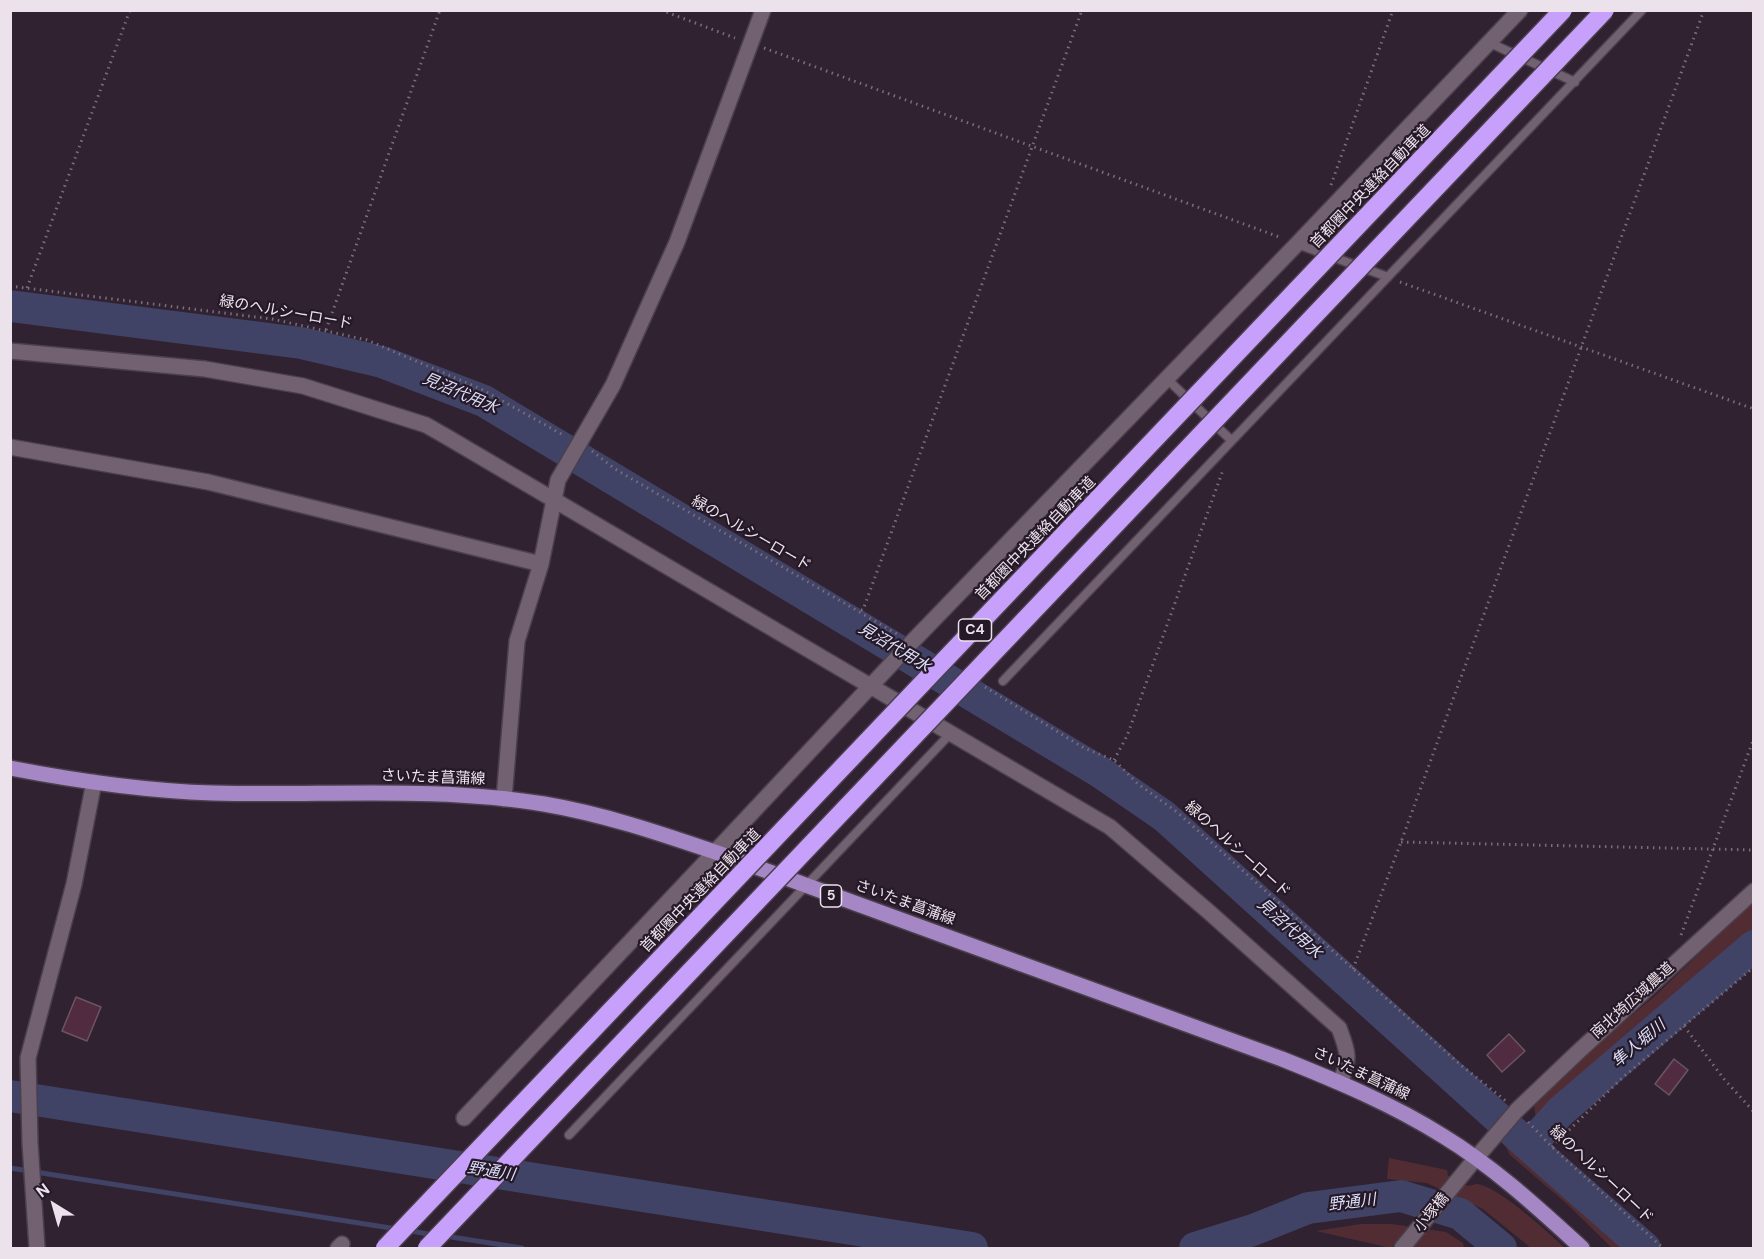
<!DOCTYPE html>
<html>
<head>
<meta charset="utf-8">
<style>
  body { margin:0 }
  #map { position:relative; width:1764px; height:1259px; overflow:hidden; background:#302231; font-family:"DM Sans",sans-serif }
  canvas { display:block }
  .frame { position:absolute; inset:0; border:12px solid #ece2ec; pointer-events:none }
  .north { position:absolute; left:24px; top:1175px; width:60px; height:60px; -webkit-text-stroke:4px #261927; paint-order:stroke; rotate:323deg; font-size:16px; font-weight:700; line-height:24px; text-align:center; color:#ece2ec }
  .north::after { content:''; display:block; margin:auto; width:21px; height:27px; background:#ece2ec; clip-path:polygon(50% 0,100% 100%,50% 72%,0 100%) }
</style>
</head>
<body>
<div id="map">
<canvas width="1764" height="1259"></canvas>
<div class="frame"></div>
<div class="north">N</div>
</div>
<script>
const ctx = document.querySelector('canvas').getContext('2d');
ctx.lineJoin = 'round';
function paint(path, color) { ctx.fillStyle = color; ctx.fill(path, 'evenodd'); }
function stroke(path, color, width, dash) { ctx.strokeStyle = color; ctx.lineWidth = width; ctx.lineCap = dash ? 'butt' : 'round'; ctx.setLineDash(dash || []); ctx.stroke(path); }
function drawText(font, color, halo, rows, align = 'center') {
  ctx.font = font + ' "DM Sans","Noto Sans JP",sans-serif'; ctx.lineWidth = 4.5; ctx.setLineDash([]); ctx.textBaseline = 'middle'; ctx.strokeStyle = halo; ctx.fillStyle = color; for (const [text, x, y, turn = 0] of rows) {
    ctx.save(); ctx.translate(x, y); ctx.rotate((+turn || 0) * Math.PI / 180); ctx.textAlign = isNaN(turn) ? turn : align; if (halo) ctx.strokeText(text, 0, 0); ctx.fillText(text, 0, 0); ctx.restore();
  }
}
paint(new Path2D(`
  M1753,902V939L1592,1075L1551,1116V1126L1557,1125L1609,1076L1753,953V961L1611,1082L1565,1129L1553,1138L1536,1120L1534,1106L1590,1050L1655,996Z
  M1508,1138L1629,1248H1612L1567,1204L1510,1155L1505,1145Z
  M1389,1158L1447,1170L1448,1176L1468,1186C1469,1186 1476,1184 1477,1184C1498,1186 1549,1233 1565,1248H1531L1483,1209L1459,1198L1427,1183L1387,1179Z
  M1361,1224H1392L1446,1232L1463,1243L1464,1248H1410L1397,1241L1391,1248L1316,1231Z`), '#512d33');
stroke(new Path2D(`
  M10,1168L397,1229
  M406,1230L433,1235
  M445,1236L522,1248
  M1476,1248L1488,1236`), '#404266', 5);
stroke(new Path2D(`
  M10,306L301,343L382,362L484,401L1100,772L1164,816L1529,1146L1645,1248
  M10,1096L972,1248
  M1529,1146L1561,1111L1754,946
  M1195,1248L1253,1230L1308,1208L1401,1196L1460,1214L1501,1248`), '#404266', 32);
const building = new Path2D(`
  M76,997L101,1007L87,1041L62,1031Z
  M1509,1034L1525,1051L1502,1072L1487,1055Z
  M1674,1059L1688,1070L1669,1095L1655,1084Z`);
paint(building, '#512c41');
stroke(building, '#6b5560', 1.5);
const service = new Path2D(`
  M1490,43L1575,82
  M1297,244L1388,277
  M1167,379L1231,440
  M1003,681L1642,10
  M569,1135L951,733`);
const minor = new Path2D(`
  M10,351L205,369L303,386L426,425L447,437L1110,827L1209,912L1339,1028C1348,1052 1351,1058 1340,1082
  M10,447L208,482L541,564
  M504,799L517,641L541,564L558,480L613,385L677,242L763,10
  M464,1118L715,852
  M37,1248L30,1143L28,1058L74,884L94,782
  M338,1248L342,1244`);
const tertiary = new Path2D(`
  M715,852L912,642L1297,244L1520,10
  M1402,1248L1476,1158L1517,1110L1579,1051L1754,891`);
const primary = new Path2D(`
  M10,768C77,781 146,791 213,793C323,796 436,786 544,804C603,814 659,833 715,852L1282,1059C1337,1081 1392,1104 1443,1136C1494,1167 1538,1208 1582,1248`);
stroke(service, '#4b3f4c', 11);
stroke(minor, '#4b3f4c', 18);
stroke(tertiary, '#4b3f4c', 18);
stroke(primary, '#4b3f4c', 18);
stroke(new Path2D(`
  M661,10L735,38
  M764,48L1282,238
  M1331,185L1393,10
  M1400,282L1754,409
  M10,286L272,319L367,340L481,389L565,436
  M27,288L130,10
  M326,330L440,10
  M592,451L615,469L897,634
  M861,610H863L1082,10
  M985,687L1084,748L1114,760L1138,784L1177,812L1462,1066L1506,1101
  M1114,760L1127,736L1223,470
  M1401,842L1754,850
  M1681,935L1754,738
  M1353,969L1401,842L1704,10
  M1684,1026L1724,1079L1754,1112
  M1528,1122L1552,1147L1663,1248
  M1552,1147L1622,1078L1754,967`), '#7a6e7b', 3, [1.5, 4.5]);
stroke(service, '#716171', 8);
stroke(minor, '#716171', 15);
stroke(tertiary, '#716171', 15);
stroke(primary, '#a487c4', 15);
const motorwayBridge = new Path2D(`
  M385,1248L1563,10
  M427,1248L1605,10`);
stroke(motorwayBridge, '#4b3f4c', 21, []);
stroke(motorwayBridge, '#c6a0fb', 18);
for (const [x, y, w] of [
  [975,630,33],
  [831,896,21]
]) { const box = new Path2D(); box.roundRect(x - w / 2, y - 11, w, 22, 4.5); ctx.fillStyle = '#261927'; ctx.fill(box); stroke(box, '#ece2ec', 1.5); }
drawText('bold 14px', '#ece2ec', null, [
  ["C4",975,630],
  ["5",831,896]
]);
drawText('15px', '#ece2ec', '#261927', [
  ["首都圏中央連絡自動車道",1371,187,-46],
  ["緑のヘルシーロード",286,313,10],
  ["緑のヘルシーロード",751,534,30],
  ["首都圏中央連絡自動車道",1036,539,-46],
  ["さいたま菖蒲線",433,778,2],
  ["緑のヘルシーロード",1237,850,42],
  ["首都圏中央連絡自動車道",701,891,-46],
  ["さいたま菖蒲線",905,903,20],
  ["南北埼広域農道",1633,1001,-42],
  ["さいたま菖蒲線",1361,1074,25],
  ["緑のヘルシーロード",1601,1175,43],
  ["小塚橋",1432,1213,-51]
]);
drawText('italic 16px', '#dcdffa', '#261927', [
  ["見沼代用水",460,394,23],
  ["見沼代用水",894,648,31],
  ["見沼代用水",1289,929,42],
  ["隼人堀川",1639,1044,-40],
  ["野通川",491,1172,9],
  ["野通川",1352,1203,-7]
]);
</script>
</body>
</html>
